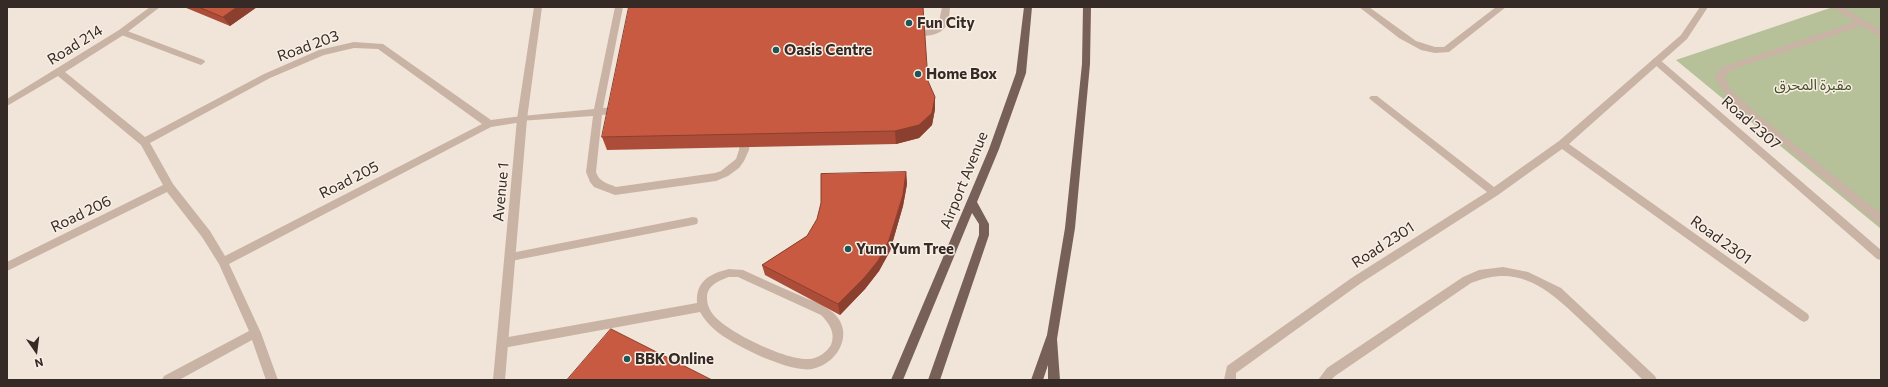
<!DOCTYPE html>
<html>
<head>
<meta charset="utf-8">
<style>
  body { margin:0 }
  #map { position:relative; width:1888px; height:387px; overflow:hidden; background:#f1e4d9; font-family:Commissioner,sans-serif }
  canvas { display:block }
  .frame { position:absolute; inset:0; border:8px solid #352a26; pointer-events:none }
  .north { position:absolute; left:16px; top:331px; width:40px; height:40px; -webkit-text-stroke:3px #f9efe5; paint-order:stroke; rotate:166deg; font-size:11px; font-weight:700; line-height:16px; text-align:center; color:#352a26 }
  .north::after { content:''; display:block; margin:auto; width:14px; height:18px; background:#352a26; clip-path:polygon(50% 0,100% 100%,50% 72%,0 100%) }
</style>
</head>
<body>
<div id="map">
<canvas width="1888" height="387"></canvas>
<div class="frame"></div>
<div class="north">N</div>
</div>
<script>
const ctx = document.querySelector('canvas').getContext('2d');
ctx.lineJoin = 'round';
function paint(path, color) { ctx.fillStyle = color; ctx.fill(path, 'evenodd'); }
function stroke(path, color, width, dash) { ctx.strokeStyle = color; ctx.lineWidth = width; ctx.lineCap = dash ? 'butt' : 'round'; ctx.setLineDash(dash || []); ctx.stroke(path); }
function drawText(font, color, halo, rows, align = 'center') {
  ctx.font = font + ' Commissioner,"Noto Sans Arabic",sans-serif'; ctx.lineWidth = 3; ctx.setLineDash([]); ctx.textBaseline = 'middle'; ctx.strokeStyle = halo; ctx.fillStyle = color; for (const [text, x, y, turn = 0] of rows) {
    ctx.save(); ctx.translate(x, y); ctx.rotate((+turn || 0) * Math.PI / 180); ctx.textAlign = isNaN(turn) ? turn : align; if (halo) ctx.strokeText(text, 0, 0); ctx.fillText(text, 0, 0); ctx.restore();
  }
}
paint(new Path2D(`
  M1833,7H1881V229L1676,60Z`), '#b6c099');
paint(new Path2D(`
  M615,7H623L603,108L622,107L627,110L622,113L602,115L596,172C599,182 607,183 616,187L715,173L721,171L736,159L739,150L741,134L746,130L749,132L751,134L749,150L744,161L739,168L728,176L716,181L615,195L594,187L590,182L586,172L593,116L519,121L517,119L522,116L594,109Z
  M942,7H950C949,26 945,34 925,36C920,36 914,38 909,36L908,34L909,32L932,29L938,26Z
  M1359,7H1369L1416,41L1435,47H1444L1496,7H1506L1449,52L1435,53L1421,50L1399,38Z
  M1832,7H1842L1881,30V37L1862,26L1731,70L1726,74L1725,78L1730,89L1756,113L1881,214V224L1877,223L1750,117L1724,93L1715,78L1719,70L1725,66L1855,22Z
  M122,29L204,60L205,62L201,65L198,64L119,34L118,32Z
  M693,217L697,218L698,221L697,224L693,225L511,261L507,260L506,257L507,254L511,253Z
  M1503,267L1528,272L1561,288L1655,376L1657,380H1643C1625,362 1606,345 1588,327C1553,294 1523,261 1471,283L1335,376L1331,380H1318L1327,368L1463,277L1479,270Z
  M729,269L743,270C762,279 781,287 801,296C810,300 820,303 828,309C857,327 841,363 812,369C790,373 732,345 715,330C709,325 704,319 700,312L503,348L499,346L497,343L499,340L503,338L697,303C696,281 709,274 729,269ZM729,277H738L821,315C829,323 836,333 831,345C827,352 817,359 809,359C787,361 724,331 712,313C708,307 707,303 707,296C708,285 720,280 729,277Z`), '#c9b3a5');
paint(new Path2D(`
  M150,7H160L125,34L65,72L145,137L264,74L319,50L354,42L383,44L491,120L522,116L527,119L522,122L491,127L229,264L261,333L278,380H266L252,340L179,380H162L164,376L249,331L219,264L202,237L167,192L7,271V262L163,185L141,145L58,76L7,106V99L119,30ZM354,48L378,49L482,124L225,256L210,231L173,184L150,143L270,78L324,55Z
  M1700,7H1708L1687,39L1569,144L1808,314L1809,317L1808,320L1804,322L1800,320L1562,149L1498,195L1361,283L1236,373V380H1224L1227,366L1353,277L1487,192L1371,100L1369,98L1371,96H1377L1494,187L1559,141L1681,35Z`), '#c9b3a5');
paint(new Path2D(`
  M534,7H542L527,119L505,380H493L517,119Z
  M1656,58L1659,59L1881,250V260L1877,259L1653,63L1652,61L1653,59Z`), '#c9b3a5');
paint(new Path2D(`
  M1024,7H1032L1026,73L999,149L977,202L989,224V235L940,380H928L979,235V224L972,213L903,380H891L989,149L1016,73Z
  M1083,7H1091L1090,64L1075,228L1057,339L1060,380H1048V365L1043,380H1031L1047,335L1065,228L1082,64Z`), '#776057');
paint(new Path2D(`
  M184,7H257L230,26Z
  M928,81L935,109L932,125L919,138L896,144L607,150L602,137Z
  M906,172L907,184L903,206L890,251L879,271L865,289L840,315L765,275L762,265Z`), '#ab4d38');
paint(new Path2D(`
  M237,7H257L230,26L223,17Z
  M935,97V109L932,125L919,138L896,144L895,131Z
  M906,172L907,184L903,206L890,251L879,271L865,289L840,315L838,304Z`), '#8b3f2e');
const building = new Path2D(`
  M199,7H237L223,17Z
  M629,7H923L928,81L935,97L932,113L919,125L895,131L602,137Z
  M906,172L903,195L889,240L878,261L864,278L838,304L762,265L807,236L817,219L821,203V174Z
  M611,329L712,380H567Z`);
paint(building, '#c75a41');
stroke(building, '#8b3f2e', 1);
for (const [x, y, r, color] of [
  [909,23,4,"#1c5657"],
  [776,50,4,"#1c5657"],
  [918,74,4,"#1c5657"],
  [848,249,4,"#1c5657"],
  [627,359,4,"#1c5657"]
]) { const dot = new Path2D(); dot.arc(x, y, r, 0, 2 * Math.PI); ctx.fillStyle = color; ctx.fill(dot); stroke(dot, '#f9efe5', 1.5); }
drawText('bold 15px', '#352a26', '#f9efe5', [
  ["Fun City",917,23],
  ["Oasis Centre",784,50],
  ["Home Box",926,74],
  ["Yum Yum Tree",856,249],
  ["BBK Online",635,359]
], 'left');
drawText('15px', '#352a26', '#f9efe5', [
  ["Road 214",75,45,-32],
  ["Road 203",308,46,-20],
  ["Road 2307",1751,123,41],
  ["Road 205",349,180,-27],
  ["Airport Avenue",964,180,-68],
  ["Avenue 1",501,192,-85],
  ["Road 206",81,214,-26],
  ["Road 2301",1721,240,36],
  ["Road 2301",1383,245,-33]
]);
drawText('15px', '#47532a', '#f9efe5', [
  ["مقبرة المحرق",1813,85]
]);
</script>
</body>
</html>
